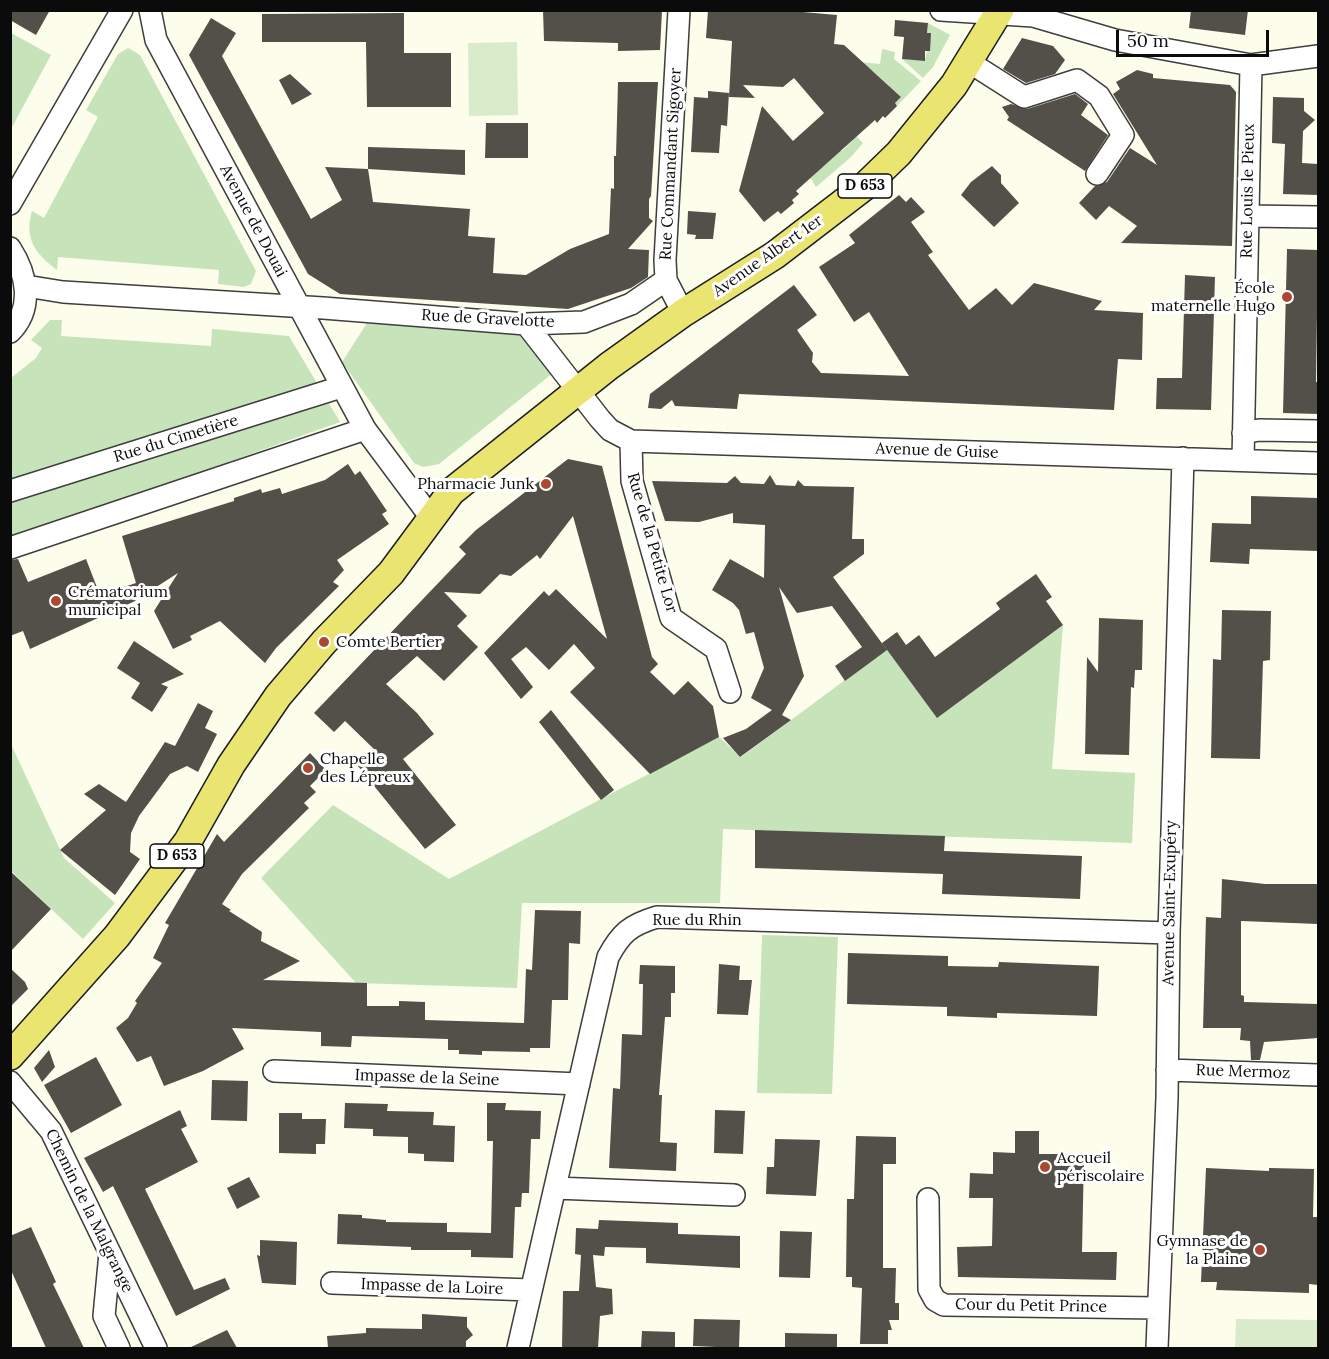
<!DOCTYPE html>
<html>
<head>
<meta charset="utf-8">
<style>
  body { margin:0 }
  #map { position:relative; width:1329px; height:1359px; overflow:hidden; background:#fdfdec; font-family:Lora,serif }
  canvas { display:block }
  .frame { position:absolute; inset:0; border:12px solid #0b0b0b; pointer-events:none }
  .scale { position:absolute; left:1116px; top:30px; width:153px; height:27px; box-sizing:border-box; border:3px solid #0b0b0b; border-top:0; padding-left:8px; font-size:18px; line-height:21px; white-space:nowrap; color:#0b0b0b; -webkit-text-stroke:4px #fff; paint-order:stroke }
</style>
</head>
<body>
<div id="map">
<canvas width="1329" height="1359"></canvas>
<div class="frame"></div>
<div class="scale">50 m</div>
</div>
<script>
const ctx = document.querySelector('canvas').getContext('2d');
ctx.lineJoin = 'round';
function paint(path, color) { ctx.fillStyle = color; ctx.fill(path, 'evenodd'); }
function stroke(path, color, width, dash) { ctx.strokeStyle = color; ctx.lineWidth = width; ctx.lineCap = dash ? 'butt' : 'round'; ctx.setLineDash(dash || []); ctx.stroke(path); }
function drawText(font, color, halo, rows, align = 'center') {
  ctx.font = font + ' Lora,serif'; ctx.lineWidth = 6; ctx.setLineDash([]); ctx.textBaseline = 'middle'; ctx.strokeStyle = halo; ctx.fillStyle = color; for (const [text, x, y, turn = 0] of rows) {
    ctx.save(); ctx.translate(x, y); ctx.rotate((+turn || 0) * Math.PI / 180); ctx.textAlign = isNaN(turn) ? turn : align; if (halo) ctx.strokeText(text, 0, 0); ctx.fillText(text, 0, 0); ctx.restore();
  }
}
paint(new Path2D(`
  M928,23L950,35L933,67L923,78L902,59L925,60L931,33H927Z
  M11,33L51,55L11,129Z
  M128,48L140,55L256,271L251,284L244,287L218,284L219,270L58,257L57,270C35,253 24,239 32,211L44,218L98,117L86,110L118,54Z
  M882,49L895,52L894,59L921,81L897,106L895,103L901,97L873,71L856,88L849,61L880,64Z
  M854,134L863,143L851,157L816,187L809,175L829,162L827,158L839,148L842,151L852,141Z
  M50,320H62L61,336L211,346L212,329L289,336L340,422L11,540V378L36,358L42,348L31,340Z
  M369,320L521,334L553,373L439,464L423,467L414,463L342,362Z
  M1063,625L1052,769L1135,773L1132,843L723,829L720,903H522L517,988L356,983L261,878L333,805L449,879L719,737L741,757L887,649L937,717Z
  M10,742L64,858L115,903L83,939L11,871Z
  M762,935L838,937L832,1094L757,1093Z`), '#c6e3ba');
paint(new Path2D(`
  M517,42L518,115L469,116L468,43Z
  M1236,1319L1318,1320V1348H1235Z`), '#d9ebca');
paint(new Path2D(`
  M10,10H50L36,35L10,20Z
  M543,10H662L660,50L618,51V43L544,41Z
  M708,10H780L837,15L834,44L844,45L901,97L895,103L897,106L885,118L883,116L877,123L875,120L796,191L799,194L792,200L794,203L781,214L778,211L764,222L739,191L762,106L793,141L824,113L794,78L783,87L743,85L755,98L729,97L732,41L706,38Z
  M1191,10H1248L1245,35L1189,28Z
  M404,13V53H451V107H367L366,42H262V14Z
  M211,18L236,33L222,56L311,219L342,200L325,167L368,169L373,202L470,209L468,236L495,238L493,273L526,275L570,249L609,234L611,188L614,189V156H616L618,82H658L651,196L649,199V218L653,221L628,249L649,250L648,277L631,288L568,309L340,294L308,274L189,55Z
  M895,20L928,23L927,33H931L930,51H925V61L902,59L904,37L894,36Z
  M1022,38L1053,46L1065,60L1055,74L1026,83L1003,69Z
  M1137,70L1153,74V78L1230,85L1236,92L1232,246L1121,243L1137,226L1109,206L1096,220L1079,203L1095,186L1107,182L1130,148L1157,165L1113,94L1120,89L1116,82Z
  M290,74L312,94L292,105L279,80Z
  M708,91L729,93L727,126L721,125L719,153L691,152L694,97L708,98Z
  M1075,94L1088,104L1081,115L1108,135L1085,171L1007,120L1009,117L1002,107L1011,104L1027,109Z
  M1273,97L1304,98V111L1315,120L1303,131L1302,163L1318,164V195L1283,194L1285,144L1272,143Z
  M486,123H528V158H485Z
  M368,147L465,150V175L368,169Z
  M992,166L1001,175V183L1019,203L994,227L961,195L971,182Z
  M899,195L906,202L911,197L925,212L911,222L933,252L928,255L969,310L996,288L1012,305L1034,283L1102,301L1094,310L1143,313L1142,360L1118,359L1114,410L739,394L737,409L675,406L672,400L661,409L648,408L650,394L794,285L817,315L797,330L813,353L812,362L821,373L909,376L869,312L854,322L819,267L855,243L849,235Z
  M688,211L716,213L713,239H695L696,235L687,234Z
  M1287,249L1318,250L1316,382H1318V414L1283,413Z
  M1185,275L1215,277L1211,410L1156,409L1157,378H1182Z
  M568,459L602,466L652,657L658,664L650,672L674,695L688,681L713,706L719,737L650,774L570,692L595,668L574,644L549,670L526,647L511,659L533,687L521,699L484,653L544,591L549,596L556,589L607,639L573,516L540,559L537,555L511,576L500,574L480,594L444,592L467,616L457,626L478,647L444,681L417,656L386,684L417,713L434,734L403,759L456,825L425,849L358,766L376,751L345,721L334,732L314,713L466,554L459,547L476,530Z
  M348,464L355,475L360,471L387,511L382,514L389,524L337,560L344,570L333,582L339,586L276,648L265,663L220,621L190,636L192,640L173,649L154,611L178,573L133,602L30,649L23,631L10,636V560L18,559L28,582L86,559L100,595L136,583L122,536L234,501V498L261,489L262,493L280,488L282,494L325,480Z
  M770,475L776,485L795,486L798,480L804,486L854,487L852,539H864V554L833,577L887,650L845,681L835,666L862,647L832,606L797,613L779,587L804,676L782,715L791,720L740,757L723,738L746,729L772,710L779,714L751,698L764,668L754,632L746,634L739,610L733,603L712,590L730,559L764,578L765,525L733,523V513L699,522L665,521L652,481L727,483L735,476L741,483L764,484Z
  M1251,496L1318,498V551L1250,549L1249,564L1210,562L1212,523L1251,524Z
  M1036,574L1052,597L1046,601L1063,625L937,718L882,643L897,632L906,645L919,635L935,657L1000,609L996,603Z
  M1222,610L1271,611L1270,660L1263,661L1260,759L1211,758L1213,659L1221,660Z
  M1099,618L1143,620L1142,670H1135L1134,688L1131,687L1129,755L1085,754L1087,657L1098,672Z
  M134,641L184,674L161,684L168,687L152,712L131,698L140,683L117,668Z
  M198,703L213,711L205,728L217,734L198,772L187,766L170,774L139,816L131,833L130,852L140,859L115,895L60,850L106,810L84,794L99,784L126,802L165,742L175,746Z
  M551,710L614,790L601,800L539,722Z
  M310,753L326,770L310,786L316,792L304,803L309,808L242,874L222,904L231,910L229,911L262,932L261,941L300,961L263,980L367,983V1006H399V1001L425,1002V1020L524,1023L526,969L532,970L535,910L581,911L580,944L569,943L568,1000H552L550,1048H530V1052L482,1051V1055L459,1054V1050H448V1039L352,1036L351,1047L321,1046V1032L232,1028L244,1049L203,1071L164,1086L151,1056L137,1062L116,1028L128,1018L137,1003L135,1001L162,963L153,958L169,925L165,923L217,834L224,842Z
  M755,830L945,836L944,851L1082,856L1080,899L942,894L943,874L755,868Z
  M10,871L51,909L10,952Z
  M1222,879L1265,884H1318V924L1241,921V995L1244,996V1002L1318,1004V1038L1264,1042L1260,1060H1251L1250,1041L1240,1040L1241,1028H1203L1206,917L1221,918Z
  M848,953L948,956V966L998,967L999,962L1099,966L1097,1016L997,1013V1018L947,1016V1007L847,1004Z
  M719,964L740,966L739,980H752L748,1015L717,1014Z
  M640,965L675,966V993H671V1017H665L659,1095H662L660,1142L677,1143L676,1171L609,1168L613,1088L620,1089L622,1034L642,1035L643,984H639Z
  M10,968L25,982L28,989L10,1007Z
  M49,1050L55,1067L42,1082L34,1068Z
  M96,1057L122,1105L71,1133L44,1085Z
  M212,1080L248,1081L247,1121L211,1120Z
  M345,1103L388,1104L387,1111L434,1112L433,1125L455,1126L454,1162L424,1161V1154L408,1153V1137L373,1136V1129L344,1128Z
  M487,1103H506L505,1110L541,1111L540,1139H531L529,1193H522L521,1207H515L513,1258L471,1257V1250H411V1247L337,1244L338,1214L362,1215V1218L386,1220V1222L447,1223V1232L491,1233L493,1141H487Z
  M180,1110L187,1126L181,1129L198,1162L145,1189L194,1290L225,1278L230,1289L176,1316L113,1186L103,1192L84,1158Z
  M715,1110L745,1111L743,1154L714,1153Z
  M279,1113H302V1119H326L325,1144H316V1154L279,1153Z
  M1015,1131H1039V1154H1084L1082,1252H1117L1116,1280L958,1277L957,1247L992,1246L993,1198H969L970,1173L993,1174V1152L1015,1153Z
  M856,1136L896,1137V1164H883V1268H896L895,1303H899V1320H889L892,1330H888V1344H860L862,1288L852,1287V1277H846L847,1199H854Z
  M775,1139L820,1140L816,1196L766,1194L767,1167H774Z
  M1206,1168L1269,1171V1168L1314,1169L1313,1217H1318V1285L1309,1284V1293L1216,1290L1217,1282H1201Z
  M249,1177L260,1197L237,1209L227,1188Z
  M599,1220L678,1223V1234L740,1236V1268L646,1263V1248L605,1247L604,1256L593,1255L596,1287L612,1289L613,1314L600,1316L598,1348H562L563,1291H579L581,1255L575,1254L576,1228L598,1229Z
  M31,1227L56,1282L53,1284L84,1348H46L24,1299L10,1268V1236Z
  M780,1231L812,1232L810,1278L779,1277Z
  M260,1240L297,1242L296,1285L262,1283L257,1255L260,1256Z
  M422,1314L467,1317V1327L473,1335L466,1341V1348H328L327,1336L366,1333V1328L422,1329Z
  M694,1319L740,1320L739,1348L693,1346Z
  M227,1330L237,1348H189Z
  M642,1331L675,1332V1348H641Z
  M785,1333L837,1334V1348H785Z`), '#534f49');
const minor = new Path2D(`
  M150,10L156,40L365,429L432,519
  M679,10L665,260L666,280L683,313
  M941,10L1033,16L1115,40L1251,65L1318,56
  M969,62L1024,97L1077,80L1099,96L1123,135L1097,174
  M10,204L122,10
  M1248,216L1318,217
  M10,248C27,274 34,308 10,332
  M26,286L63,292L323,308L526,324L584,322L631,304L666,280
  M526,324L600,419L610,430L631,441L1318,463
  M1243,433L1259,430L1318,431
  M631,441L632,481L671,618L716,649L730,692
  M1243,460L1251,65
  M10,491L341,387
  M10,548L365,429
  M1167,1070L1318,1075
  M274,1071L579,1084
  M10,1082L51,1131L156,1348
  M555,1188L734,1195
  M928,1199L929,1289L935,1300L944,1305L1158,1308
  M110,1253L104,1316L119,1348
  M332,1283L531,1290
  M518,1348L608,957C621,933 630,925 657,917L1169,933
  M1157,1348L1167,1098L1169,933L1183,458`);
const major = new Path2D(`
  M10,1056L117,936L188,841L231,765L278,696L324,642L391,573L451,492L609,366L683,313L775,255L865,186L899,153L954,85L1000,10`);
stroke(minor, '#3e3e3e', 24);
stroke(major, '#1c1c1c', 30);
stroke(minor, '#fff', 21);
stroke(major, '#e9e570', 27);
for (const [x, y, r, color] of [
  [1287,297,6,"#ab4733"],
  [546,484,6,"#ab4733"],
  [56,601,6,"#ab4733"],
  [324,642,6,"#ab4733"],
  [308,768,6,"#ab4733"],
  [1045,1167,6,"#ab4733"],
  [1260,1250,6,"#ab4733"]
]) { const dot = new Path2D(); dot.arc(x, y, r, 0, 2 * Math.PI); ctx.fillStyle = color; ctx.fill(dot); stroke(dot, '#fff', 2); }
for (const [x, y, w] of [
  [865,186,54],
  [177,856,54]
]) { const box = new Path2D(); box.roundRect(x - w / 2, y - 12, w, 24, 4.5); ctx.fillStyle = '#fff'; ctx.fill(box); stroke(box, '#0b0b0b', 1.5); }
drawText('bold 15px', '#0b0b0b', null, [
  ["D 653",865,186],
  ["D 653",177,856]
]);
drawText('16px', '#0b0b0b', '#fff', [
  ["Rue Commandant Sigoyer",671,164,-87],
  ["Rue Louis le Pieux",1248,191,-89],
  ["Avenue de Douai",253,221,62],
  ["Avenue Albert 1er",768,256,-35],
  ["Rue de Gravelotte",488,319,3],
  ["Rue du Cimetière",176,439,-17],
  ["Avenue de Guise",937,451,2],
  ["Rue de la Petite Lor",652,543,74],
  ["Avenue Saint-Exupéry",1170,903,-89],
  ["Rue du Rhin",697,920],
  ["Rue Mermoz",1243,1072,2],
  ["Impasse de la Seine",427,1078,2],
  ["Chemin de la Malgrange",89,1211,64],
  ["Impasse de la Loire",432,1287,2],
  ["Cour du Petit Prince",1031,1306,1]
]);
drawText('16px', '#0b0b0b', '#fff', [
  ["École",1275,288,"right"],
  ["maternelle Hugo",1275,306,"right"],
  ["Pharmacie Junk",534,484,"right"],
  ["Crématorium",68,592],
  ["municipal",68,610],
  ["Comte Bertier",336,642],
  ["Chapelle",320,759],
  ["des Lépreux",320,777],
  ["Accueil",1057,1158],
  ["périscolaire",1057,1176],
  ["Gymnase de",1248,1241,"right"],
  ["la Plaine",1248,1259,"right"]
], 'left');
</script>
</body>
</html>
